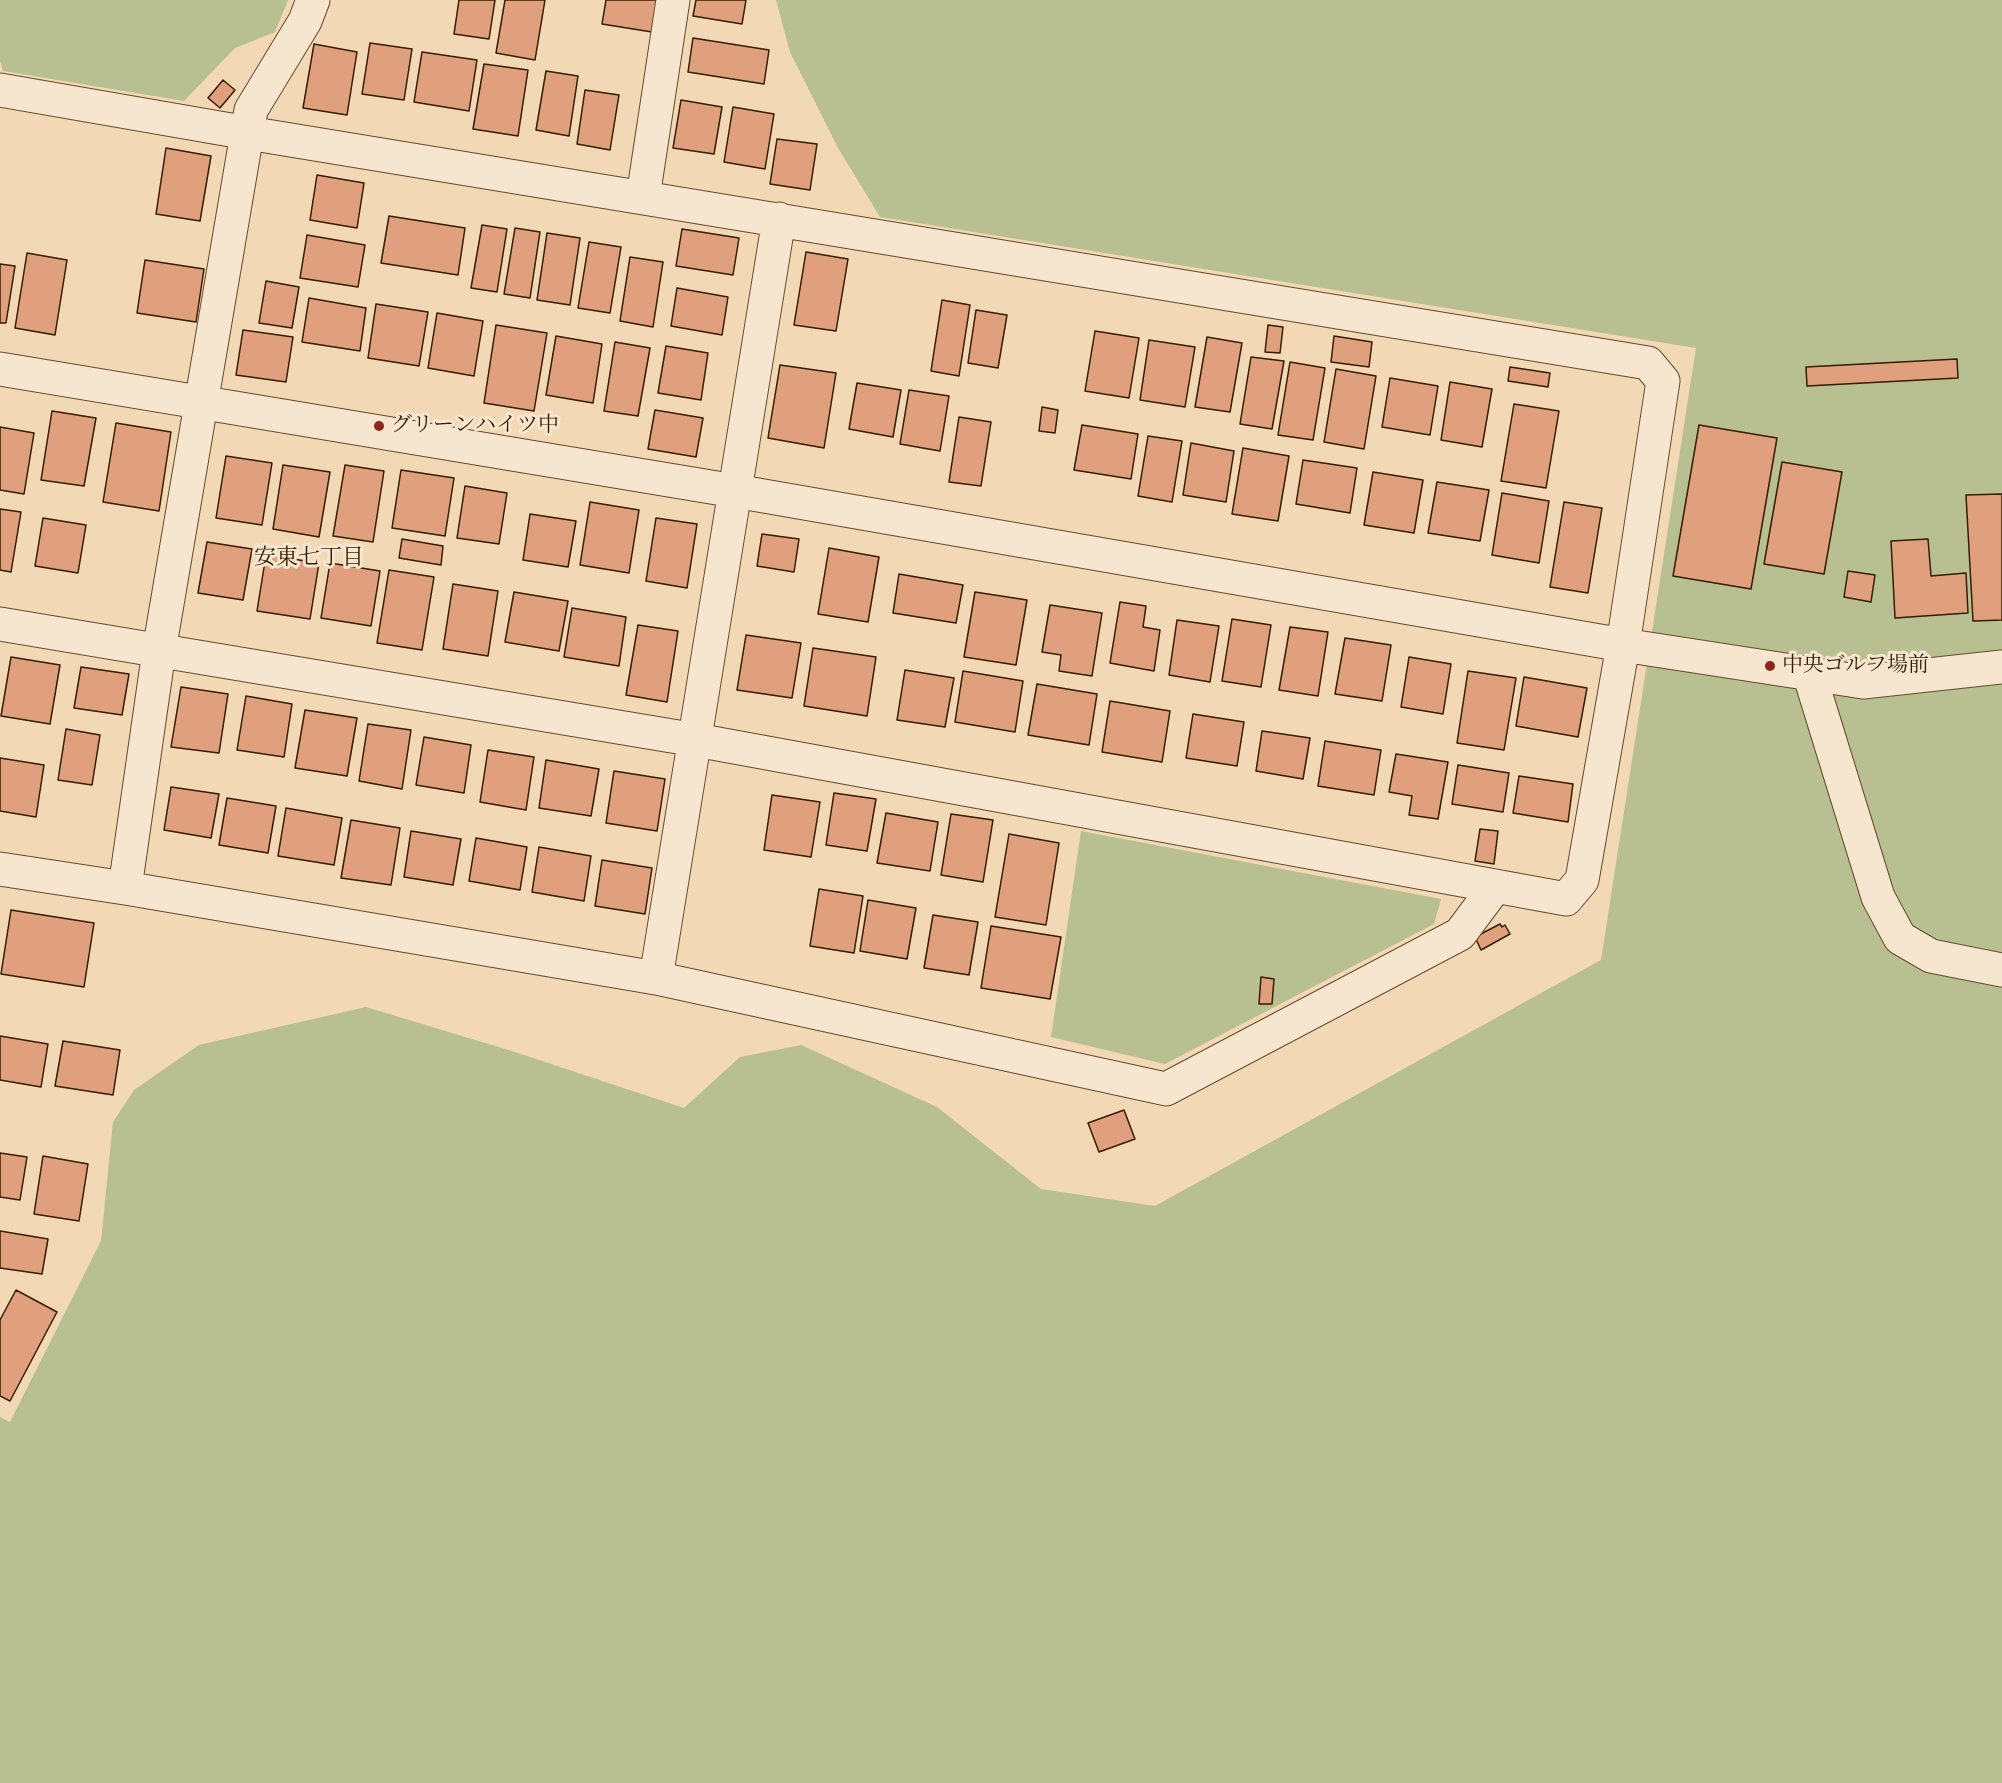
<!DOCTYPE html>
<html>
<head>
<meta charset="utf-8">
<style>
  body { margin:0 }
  canvas { display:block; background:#f2d8b5 }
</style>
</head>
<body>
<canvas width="2002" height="1783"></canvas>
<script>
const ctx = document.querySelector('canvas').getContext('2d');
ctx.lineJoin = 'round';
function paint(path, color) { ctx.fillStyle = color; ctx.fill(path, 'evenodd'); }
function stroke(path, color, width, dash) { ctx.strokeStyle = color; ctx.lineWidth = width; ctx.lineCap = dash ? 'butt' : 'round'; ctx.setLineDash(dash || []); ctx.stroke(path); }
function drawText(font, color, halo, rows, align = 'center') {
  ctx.font = font + ' "IM FELL Double Pica","Noto Serif JP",serif'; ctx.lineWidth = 6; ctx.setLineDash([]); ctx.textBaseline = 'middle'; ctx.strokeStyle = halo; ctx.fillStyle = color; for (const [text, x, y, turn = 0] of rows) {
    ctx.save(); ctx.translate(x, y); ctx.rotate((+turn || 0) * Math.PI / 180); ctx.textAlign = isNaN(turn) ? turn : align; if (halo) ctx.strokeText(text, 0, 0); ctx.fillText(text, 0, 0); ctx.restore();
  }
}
paint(new Path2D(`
  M0,0H288L275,32L235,48L184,101L3,71L0,61Z
  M776,0H2002V1783H0V1417L10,1422L101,1241L113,1122L134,1090L199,1045L366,1007L515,1052L684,1108L740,1057L801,1045L937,1107L1041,1189L1155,1206L1601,960L1696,348L880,217L838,148L790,52Z
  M1081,831L1441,899L1434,924L1165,1064L1051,1037Z`), '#b8bf90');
const building = new Path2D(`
  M459,0H495L489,39L454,34Z
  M505,0H545L535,60L496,53Z
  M606,0H657L652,32L602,24Z
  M696,0H746L742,24L693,16Z
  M693,38L769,50L764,84L688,72Z
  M370,43L412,49L404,100L362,94Z
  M314,44L357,52L347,115L303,108Z
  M422,52L477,60L469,111L414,102Z
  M484,64L528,70L518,136L473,129Z
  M546,71L578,76L569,136L536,130Z
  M223,80L235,90L220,108L208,98Z
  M585,90L619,95L610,150L577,144Z
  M681,100L722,107L714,154L673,148Z
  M733,107L774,114L765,169L724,162Z
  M777,139L817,144L810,190L770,184Z
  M166,148L211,156L200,221L156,214Z
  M317,175L364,183L357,228L310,220Z
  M389,216L465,228L458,275L381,263Z
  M482,225L507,229L497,292L471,288Z
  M515,228L540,232L530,298L504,294Z
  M682,229L739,238L733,275L676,266Z
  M547,233L580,238L570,305L537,300Z
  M307,235L365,245L358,287L300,278Z
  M589,242L621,247L610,313L578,308Z
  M806,252L848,259L836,331L794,325Z
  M27,253L67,260L55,335L15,328Z
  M630,257L663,262L653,327L620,321Z
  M145,260L204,269L196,322L137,313Z
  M0,264L15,266L6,323H0Z
  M266,281L299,287L292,328L259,323Z
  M677,288L728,297L722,335L671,326Z
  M309,298L366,308L360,351L302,342Z
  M942,300L970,305L959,376L931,371Z
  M376,304L428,312L419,366L368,358Z
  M976,310L1007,315L998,368L968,363Z
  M437,313L483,321L474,376L428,368Z
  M496,325L547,333L534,411L484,403Z
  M1268,325L1283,327L1280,353L1265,352Z
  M243,330L293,337L286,382L236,375Z
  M1095,331L1139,338L1129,398L1085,391Z
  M556,336L602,344L593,403L546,395Z
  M1334,336L1372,342L1369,367L1331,362Z
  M1207,337L1242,343L1230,412L1195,407Z
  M1149,340L1195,347L1185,407L1140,400Z
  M615,342L650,348L638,416L604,411Z
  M666,346L708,353L701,400L658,393Z
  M1251,357L1284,361L1272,429L1240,424Z
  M1957,359L1958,378L1807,386L1806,367Z
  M1290,362L1325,368L1313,440L1278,435Z
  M780,365L836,373L824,448L768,438Z
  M1510,367L1550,373L1548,387L1508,381Z
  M1336,369L1376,376L1364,449L1324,442Z
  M1390,378L1438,386L1430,435L1382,427Z
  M1450,382L1492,389L1482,447L1441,440Z
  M857,383L901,390L893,437L849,429Z
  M909,390L949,396L940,451L900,444Z
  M1514,404L1559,411L1546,488L1501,481Z
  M1042,407L1058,410L1055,433L1039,431Z
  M655,410L703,418L696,457L648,449Z
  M52,411L96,418L84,486L41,480Z
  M959,417L991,422L981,486L949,482Z
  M116,423L171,432L159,511L103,502Z
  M1082,425L1138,434L1131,479L1074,470Z
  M1699,425L1777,438L1751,589L1673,576Z
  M0,427L34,433L24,494L0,490Z
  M1148,436L1182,441L1172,502L1138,496Z
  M1191,443L1234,451L1226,502L1183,495Z
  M1243,448L1289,456L1278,521L1232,514Z
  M226,456L272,463L262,525L216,518Z
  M1303,460L1357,468L1350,513L1296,504Z
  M1782,462L1842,472L1824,574L1764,564Z
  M283,465L330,472L319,537L273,529Z
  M345,465L384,471L373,542L333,536Z
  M401,470L454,478L445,536L392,528Z
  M1373,472L1423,480L1414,533L1364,525Z
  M1437,482L1489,490L1480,541L1428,533Z
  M465,486L507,493L499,544L457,538Z
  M1502,493L1549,501L1539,563L1492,555Z
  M2002,494V620L1973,621L1966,495Z
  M590,502L639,510L629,573L580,565Z
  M1564,502L1602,508L1588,593L1550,587Z
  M0,509L21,512L11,572L0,570Z
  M530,514L576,521L568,567L523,560Z
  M43,518L86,525L78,573L35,566Z
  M656,518L697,524L687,588L646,581Z
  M762,534L799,539L794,572L757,566Z
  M402,539L443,546L441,565L399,558Z
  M1928,539L1931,576L1966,573L1968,613L1895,618L1891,541Z
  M207,542L252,549L243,600L198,593Z
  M829,548L879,557L868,622L818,614Z
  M266,555L319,563L310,619L257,611Z
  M330,563L380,571L371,626L321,618Z
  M389,570L434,577L422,650L377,643Z
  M1848,571L1875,575L1871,602L1844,597Z
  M899,574L963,585L956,623L893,613Z
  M453,584L498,591L488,656L443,649Z
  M514,592L568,601L559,651L505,642Z
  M975,592L1027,600L1016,665L964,657Z
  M1120,602L1146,606L1143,627L1160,630L1154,671L1110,663Z
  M1050,605L1102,613L1092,676L1059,671L1061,655L1042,652Z
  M572,608L626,617L619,666L564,657Z
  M1232,619L1271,625L1261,687L1222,681Z
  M1177,620L1219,626L1210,682L1169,675Z
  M638,625L678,631L667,702L626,695Z
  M1290,627L1328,632L1318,696L1279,690Z
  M746,635L801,643L792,698L737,690Z
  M1345,638L1391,645L1382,701L1335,694Z
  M813,648L876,657L867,716L804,706Z
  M11,657L60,665L50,724L1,716Z
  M1409,657L1451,664L1443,714L1401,707Z
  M81,667L129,674L122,715L74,708Z
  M905,670L954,678L945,727L897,720Z
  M963,671L1023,681L1015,732L955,722Z
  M1468,671L1516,678L1504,750L1457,743Z
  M1524,677L1587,688L1578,737L1516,726Z
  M1037,684L1097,694L1089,745L1028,735Z
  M181,687L228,694L219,753L171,747Z
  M246,696L292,704L284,757L237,750Z
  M1110,701L1170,711L1162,762L1102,752Z
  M305,710L357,718L347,776L295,768Z
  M1193,714L1244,722L1237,766L1186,758Z
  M368,724L411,730L402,789L359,781Z
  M66,729L100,735L92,785L58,780Z
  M1262,731L1310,738L1303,779L1256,771Z
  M424,737L471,745L464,793L416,785Z
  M1325,741L1381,750L1374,795L1318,786Z
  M488,750L534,757L526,810L480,802Z
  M1396,754L1448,762L1438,819L1409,815L1412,796L1389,792Z
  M0,758L44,765L36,817L0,811Z
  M546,760L599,769L591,816L539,808Z
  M1458,765L1509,773L1503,812L1452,804Z
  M614,771L665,779L657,831L606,823Z
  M1519,776L1573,784L1568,822L1513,813Z
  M171,787L219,794L211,838L164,830Z
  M834,793L876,799L867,851L826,845Z
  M772,795L820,802L811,857L764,850Z
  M227,798L276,806L268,853L219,845Z
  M286,808L342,818L334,865L278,856Z
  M886,813L938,822L930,871L877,863Z
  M951,814L993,820L983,882L941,875Z
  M351,820L400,828L391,885L341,878Z
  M1480,829L1498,831L1494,864L1475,861Z
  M411,831L461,839L453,885L404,877Z
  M1009,834L1059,843L1046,925L995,917Z
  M476,838L527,847L520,890L469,881Z
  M539,847L591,856L584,901L532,892Z
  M602,860L652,868L645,914L595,906Z
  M819,889L863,896L854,953L810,946Z
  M868,900L916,908L907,959L860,951Z
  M11,910L94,923L84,987L1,974Z
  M933,915L978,922L969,975L924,968Z
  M1500,924L1502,927L1505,925L1510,934L1481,950L1475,937Z
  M991,926L1061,937L1050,999L981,988Z
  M1261,977L1274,979L1272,1004H1259Z
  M0,1036L48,1044L41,1087L0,1080Z
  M63,1041L120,1050L113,1095L55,1086Z
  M1124,1110L1135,1139L1099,1152L1088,1123Z
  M0,1153L27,1157L20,1200L0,1197Z
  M43,1156L88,1164L79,1221L34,1214Z
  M0,1231L48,1239L42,1274L0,1268Z
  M16,1290L57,1312L10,1401L0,1396V1320Z`);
paint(building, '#e1a07d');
stroke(building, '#341c00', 1.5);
const minor = new Path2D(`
  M0,90L248,133L1648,363L1663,381L1623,645L1582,880L1566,899L696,740L0,624
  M643,197L673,0
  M0,369L735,491L1623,645L1863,682L2002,667
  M1809,673L1878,897L1900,938L1931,956L2002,970
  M0,869L125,888L656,978L1166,1089L1460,934L1495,887
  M125,888L159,651L251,110L305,21L313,0
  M656,978L779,219`);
stroke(minor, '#644b2d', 35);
stroke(minor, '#f7e6cf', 33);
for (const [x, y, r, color] of [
  [379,426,6,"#8f2418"],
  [1770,666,6,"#8f2418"]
]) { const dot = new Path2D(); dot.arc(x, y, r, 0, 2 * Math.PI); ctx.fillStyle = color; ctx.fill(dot); stroke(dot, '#f7e6cf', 2); }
drawText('21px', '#341c00', '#f7e6cf', [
  ["グリーンハイツ中",391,426],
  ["中央ゴルフ場前",1782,666]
], 'left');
drawText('22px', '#341c00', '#f7e6cf', [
  ["安東七丁目",309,559]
]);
</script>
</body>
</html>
